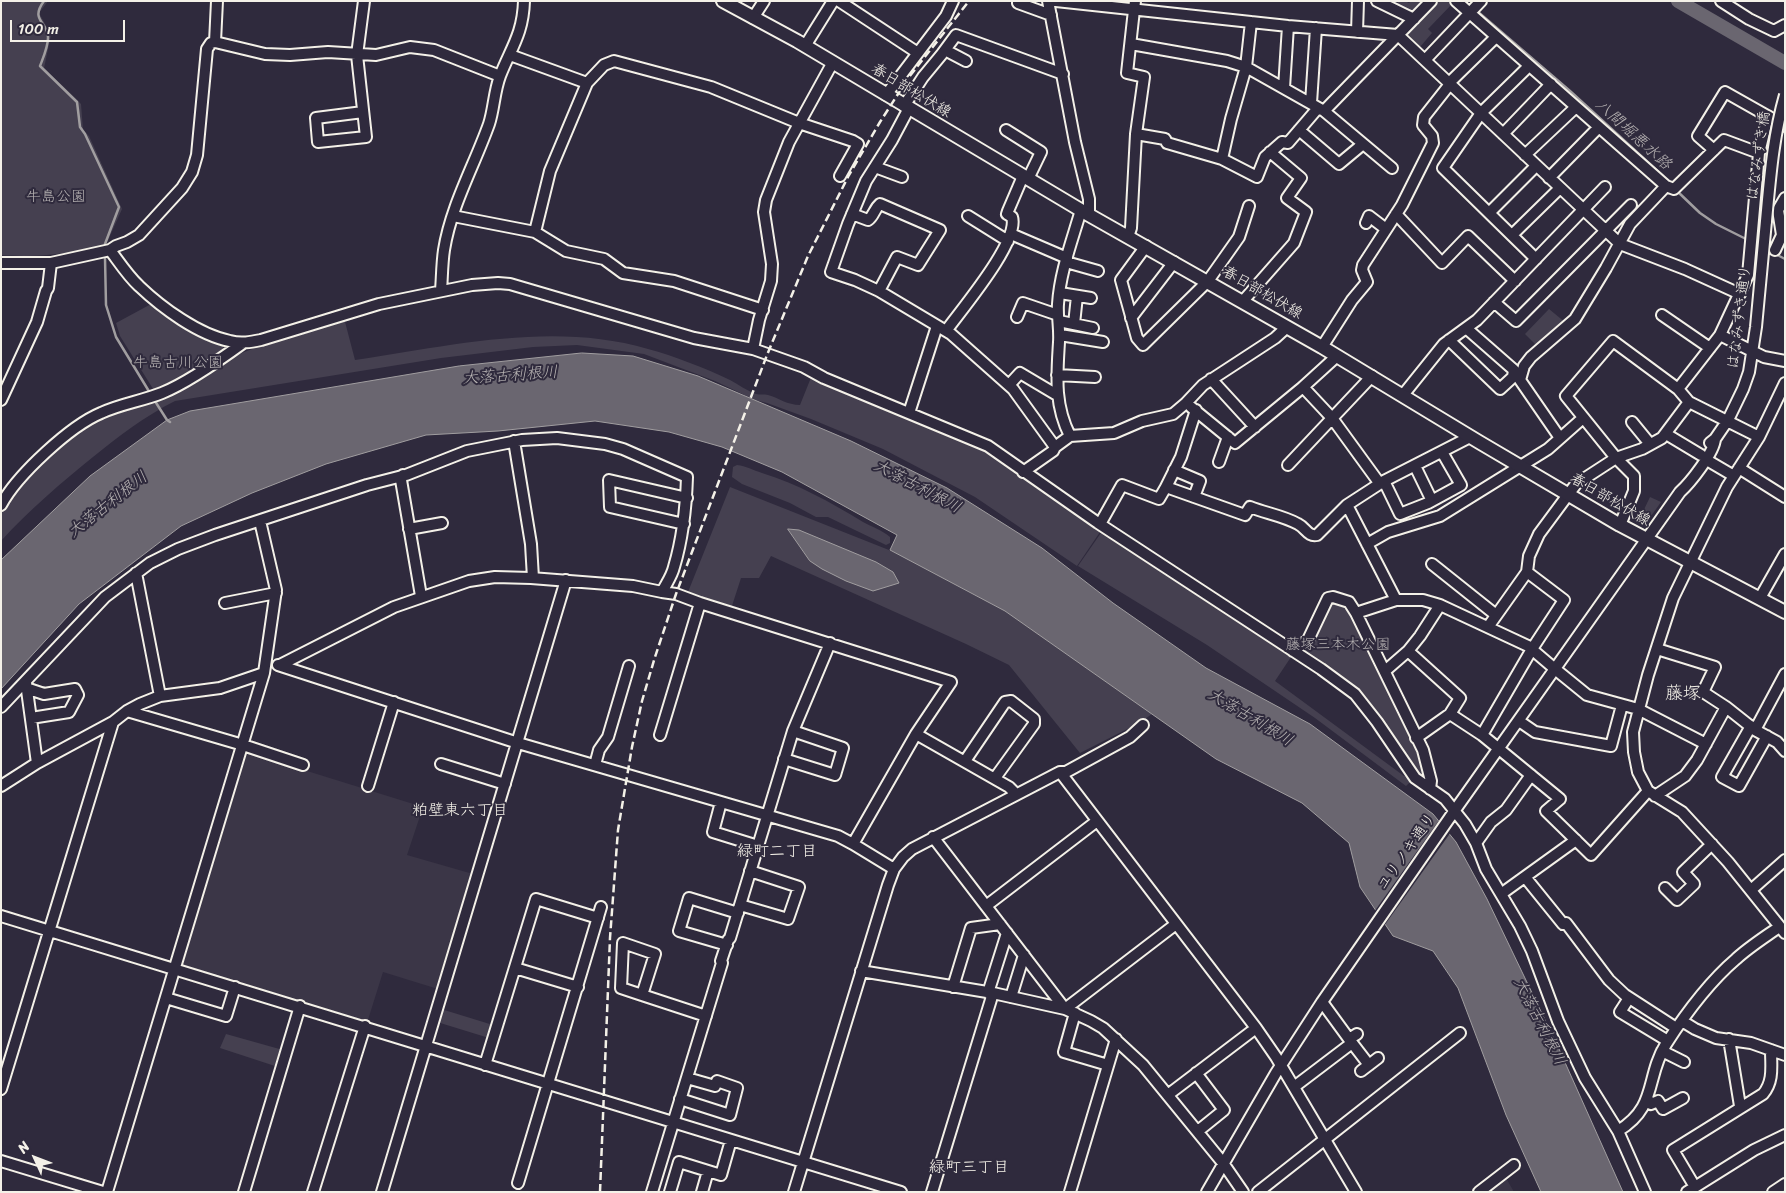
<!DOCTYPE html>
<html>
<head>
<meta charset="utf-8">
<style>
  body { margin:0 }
  #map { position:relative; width:1786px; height:1193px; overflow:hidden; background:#2f2a3d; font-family:Sriracha,sans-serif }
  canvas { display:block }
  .frame { position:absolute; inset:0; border:2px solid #f4f1e8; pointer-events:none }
  .north { position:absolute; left:10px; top:1133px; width:50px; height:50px; -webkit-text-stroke:4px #2f2a3d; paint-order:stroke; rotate:313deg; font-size:14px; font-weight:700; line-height:20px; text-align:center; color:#f4f1e8 }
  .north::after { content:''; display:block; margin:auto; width:18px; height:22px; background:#f4f1e8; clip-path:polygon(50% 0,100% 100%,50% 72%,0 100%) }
  .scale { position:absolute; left:10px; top:20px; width:115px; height:22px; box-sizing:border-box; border:2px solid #f4f1e8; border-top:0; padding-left:6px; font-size:15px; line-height:18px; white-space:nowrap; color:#f4f1e8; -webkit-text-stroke:4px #2f2a3d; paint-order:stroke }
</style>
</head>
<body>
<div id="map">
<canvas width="1786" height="1193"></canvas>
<div class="frame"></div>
<div class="north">N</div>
<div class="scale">100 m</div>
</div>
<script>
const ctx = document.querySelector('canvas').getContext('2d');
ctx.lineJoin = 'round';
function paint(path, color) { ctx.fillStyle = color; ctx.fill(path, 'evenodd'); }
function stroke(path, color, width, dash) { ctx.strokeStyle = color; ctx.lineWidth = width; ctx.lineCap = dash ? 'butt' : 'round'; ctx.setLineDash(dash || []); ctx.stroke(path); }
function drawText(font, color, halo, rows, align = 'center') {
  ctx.font = font + ' Sriracha,"Klee One",sans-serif'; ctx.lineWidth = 4; ctx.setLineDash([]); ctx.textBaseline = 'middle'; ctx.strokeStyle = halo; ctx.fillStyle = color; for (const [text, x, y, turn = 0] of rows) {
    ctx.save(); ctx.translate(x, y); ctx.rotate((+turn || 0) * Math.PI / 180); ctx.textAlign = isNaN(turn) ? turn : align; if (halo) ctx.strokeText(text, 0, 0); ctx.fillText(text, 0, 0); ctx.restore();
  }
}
paint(new Path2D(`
  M246,752L423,807L407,855L473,874L438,989L383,972L367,1023L181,967L180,962Z
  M1506,1178L1514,1192H1487Z`), '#3b3647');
paint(new Path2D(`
  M1,1H48L39,13L51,35L44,68L81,104L83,130L89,136L122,209L105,247C67,253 40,258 1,255Z
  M1399,1H1405L1409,3L1411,1H1425L1412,14L1395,6Z
  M1436,1H1451L1453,3L1428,29L1432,33L1420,47L1407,34V31Z
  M153,303L220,342L229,358L265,344L344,318L355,360C451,346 553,321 648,349C674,356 705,368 730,380C738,384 747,391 756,394C760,395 764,394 768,395C779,398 787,405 800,405L812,375L987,450L1102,529L1077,566L975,497L883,449L811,419L767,403L755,400L715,381L644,354L577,345L533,347L441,358L175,401C145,416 119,436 93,457C61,483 29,510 1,541C1,532 0,521 1,513C2,510 5,506 7,503C26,470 69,434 104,417C121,409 141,404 160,400L120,336L116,323Z
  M1549,309L1566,323L1537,346L1525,334Z
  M737,465C746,466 753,470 762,473C798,484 830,502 863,522C872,527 882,530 890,537V543L886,545L828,517H816L790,503L742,484L732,477L733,467Z
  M730,487L894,552L1005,611L1152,714L1139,723L1080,753L1009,665L966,644L771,556L759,578H741L730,612L686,597Z
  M1650,497L1661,502L1649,519L1638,522Z
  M1103,530L1293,654L1275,681L1404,776L1410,775L1375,714L1297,651L1331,600L1346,604L1414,740L1428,776L1422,778L1418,775L1406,786L1315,718L1207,645L1078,566Z
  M441,1009L493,1025L489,1038L437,1022Z
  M226,1034L283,1050L278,1067L220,1048Z`), '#454050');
const water = new Path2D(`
  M582,353L633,356L698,376L851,441L947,488L1042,548L1113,603L1206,668L1310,724L1433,814L1456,842L1487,899L1559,1049L1623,1192H1541L1506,1115L1458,988L1433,951L1393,936L1360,887L1349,843L1302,803L1216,759L1005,611L890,550L897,535L782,472L722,447L669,432L595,421L498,431L426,435L326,464L252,493L181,526L79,604L1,689V560L90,476L167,420L190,411L459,366Z
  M788,529L799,530L876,562L893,572L899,583L873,591L846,581L822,569L810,561Z`);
paint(water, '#6a6670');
stroke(water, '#a19ea0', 1);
paint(new Path2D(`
  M1440,819L1451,832L1384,926L1374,912Z`), '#2f2a3d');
stroke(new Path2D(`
  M44,1C29,21 49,22 48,38C48,47 43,58 40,66L77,102L80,127L85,134L119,207L105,244
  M1477,11L1570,91L1663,176
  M1677,191L1700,213L1716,224L1748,240
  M1766,249L1785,259
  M105,258L106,305L116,337L150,393
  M153,398L167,420L170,422`), '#a19ea0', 2.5);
stroke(new Path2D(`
  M1678,1L1785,63`), '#6a6670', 14);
const minor = new Path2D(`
  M839,1L918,53
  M1048,1L1075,142L1089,199V215
  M1056,1L1288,26L1398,35L1620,244L1685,269L1740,294
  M1377,1L1414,19
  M1456,1L1666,186L1674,189L1724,140L1759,153
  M1721,1L1749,19L1774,31L1785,25
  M1018,3L1051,15
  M753,18L764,1
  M1357,32L1358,1
  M215,42L265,54L290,55L328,52L376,55L410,47L434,50L500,76
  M215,42L217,1
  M1131,44L1227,61L1246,67L1324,111L1392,168
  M805,46L833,1
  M945,50L966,61
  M510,55L587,83
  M1425,60L1481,1
  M1529,66L1481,113L1443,168L1536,259
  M1449,83L1496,37
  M1284,88L1288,26
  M886,95L946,16L953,1
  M1311,103L1316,28
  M904,106L923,77L942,54L956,35L1063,74
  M909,108L892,140L866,181L848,224L831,272L855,280L879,291L951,334L1013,389L1055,447
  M1324,111L1431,1
  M363,112L316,118L318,142L366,137L357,55L364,1
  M1006,130L1041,152L1028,179
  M1299,130L1339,164L1363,144
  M1136,134L1165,139L1167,143L1222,159L1257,177L1265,157L1282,142L1288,143L1318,108
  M1503,134L1551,84
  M1714,150L1698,136L1725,92L1785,126
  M1525,155L1576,107
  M1222,159L1231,119L1246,67L1251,22
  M875,167L902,177
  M1549,178L1599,127
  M1489,213L1536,166
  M852,214L868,220C874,216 874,209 880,204L940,230L918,265L897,257L879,291
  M1396,214L1442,263L1468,236L1515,281
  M453,216L535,232L566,251L604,259L623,273L674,281L763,310
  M968,216L1008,241
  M1366,223L1369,216L1386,229
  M535,232L550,171L587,83L604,65L614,61L711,87L799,123L853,141L858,144L840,176
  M1011,234L1067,258
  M1512,235L1560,188
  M1128,237L1131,228L1136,134L1144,77L1127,73L1135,1
  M1146,246L1121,280L1137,338L1143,345L1208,281L1239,237L1249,206
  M110,250C119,262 128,276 139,286C162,308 199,335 230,341C241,344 251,342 261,340L379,304L472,285L498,283L510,284L694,338L753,349L804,367L824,378L988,446L1098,523L1321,669L1355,694L1377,722L1415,778L1445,799L1465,824L1476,843L1486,869L1520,926L1532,951L1558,1021L1585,1078L1618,1131L1645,1192
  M1775,250L1782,235L1778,210L1785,198
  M1066,262L1098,271
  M1,263H51L110,250L116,246L127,242L139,235L182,188L192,172L197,155L207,49L211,43L215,42
  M441,291C442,278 442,263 444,250C451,206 474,166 489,124C494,109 494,92 500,76C511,48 523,34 524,1
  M1060,293L1091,298
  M1243,301L1294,243L1306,212L1287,198L1301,178L1270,152
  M1494,302L1516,321L1631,205
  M1662,315L1710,348
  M1017,317L1023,303L1058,315
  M1131,318L1174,262
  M1059,321L1093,328
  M1074,324L1077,296
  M946,331C961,310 1020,241 1012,217L1007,214L1008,211L1023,176
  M1060,335L1103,342
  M1720,335L1764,357L1785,361
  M1449,340L1500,389L1513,377L1514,370L1466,328
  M1322,347L1352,300L1367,282L1362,270L1363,265L1402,205L1433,143L1432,136L1423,125L1424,117L1450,84
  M753,349L759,320L771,281L772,264L764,212L766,200L789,142L833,62
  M1057,375L1095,377
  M1211,379L1255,427
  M1785,383L1759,437L1727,487L1673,598L1648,675L1633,732L1634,752L1638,772L1648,791L1682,812L1728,862L1785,933
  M1009,385L1020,373L1057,395
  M1303,387L1332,418L1380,484
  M1403,395L1444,344L1477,320L1605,187
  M1,400L37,322L46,291L48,288L51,263
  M1191,407L1235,443L1303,387L1337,356
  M1196,410L1181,457L1166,487L1245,515L1250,507C1265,513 1284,516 1298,524C1306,528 1308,537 1317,535L1347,505L1396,600
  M909,413L937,326
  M1632,422L1650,444
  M1666,434L1701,455
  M1070,436C1054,404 1057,376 1059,342C1060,329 1057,316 1058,304C1060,272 1072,241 1081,210
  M1759,437L1689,402L1678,389L1720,335L1748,275L1759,153L1768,116
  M1560,438L1520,380L1524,366L1531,357L1575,319L1606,268L1630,224L1666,186
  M514,441L531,544L533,578
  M1710,443L1715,439L1728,420L1743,389L1749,372L1756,327L1766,221
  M1705,459L1734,476
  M1219,462L1228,437
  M1288,465L1372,376
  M1415,466L1432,501
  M1739,468L1785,497
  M1174,470L1200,481L1194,497
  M1023,472L1053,451L1055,447L1070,436L1114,433L1142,421L1173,414L1186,403L1203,385L1275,338L1287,327
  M403,475L401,480L421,596
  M1384,481L1400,514L1428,503L1461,485L1442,452
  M1,505C17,475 70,426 101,413C120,404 142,401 162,393C187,383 221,359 243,343
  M1347,505L1384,481L1470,437
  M684,524L610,507L609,480L687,498
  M1100,524L1122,485L1159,499L1166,487
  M1620,525L1634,491V476L1616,458L1566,396L1613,341L1678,389
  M409,529L442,523
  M1367,544L1388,532L1440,516L1548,449L1583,418
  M1432,564L1496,615
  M136,573L160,696
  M662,592L676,594L700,603L951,682L916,734L853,844
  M1760,598L1785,554
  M225,603L276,593
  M1356,613L1396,600H1423L1440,605L1528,646L1555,669L1587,695L1638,709L1706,744
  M1488,627L1527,572L1529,556L1539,534L1576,484L1616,458L1642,449L1662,438L1689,402
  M1657,649L1715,667L1703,692L1726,707L1755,730L1777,742L1785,751
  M1293,651L1308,640L1328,598L1333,597L1349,602L1356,613L1423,750L1431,781L1430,789
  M1408,651L1460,698L1450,714L1416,738
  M278,665L518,743L838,836L853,844L894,869
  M1385,671L1408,651L1420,636L1440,605
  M26,683L37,763
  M26,688L44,694L75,689L78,695L69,712L31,718
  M1,707L105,597L150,563L178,549L215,535L367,485L406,475L467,451L522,440L557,438L605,444L623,449L687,477C686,509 683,537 674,567C672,576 666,584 662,592L633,586L531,578L495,577L469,581L394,607L280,665
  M127,711L243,745L303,765
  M1450,714L1482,735L1560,799L1546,811L1591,855L1648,791
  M1519,721L1535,732L1611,746L1622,705
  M1751,726L1722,777L1739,786L1767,736
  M1755,730L1785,674
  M916,734L1009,787L1016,794
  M660,735L700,603
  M1482,735L1532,649L1564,600L1527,572
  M784,759L835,775L843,748L793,731
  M965,761L1005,702L1011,701L1034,719V724L995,778
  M441,764L505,784
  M595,765L599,750L608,737L629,666
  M1060,772L1256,1028L1276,1057L1356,1192
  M1,786L37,763L113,722L127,711L140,704L160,696L220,688L264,673
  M368,786L394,702
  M1655,796L1685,776L1697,760L1726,707
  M721,802L713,832L758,846
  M933,837L1065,1009L1176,924
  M1476,843L1491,822L1506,810L1531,775
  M1525,877L1563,924L1566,923L1609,980L1625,995L1676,1028
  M1665,888L1677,900L1694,884L1683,872L1712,844
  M1751,890L1785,860
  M1501,894L1576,840
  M740,905L788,919L799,887L750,871
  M986,906L1097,821
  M1,916C301,1007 601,1101 901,1192
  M727,945L679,931L689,898L738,913
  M515,968L578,987
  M861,971L993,993L1065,1009L1091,1021L1103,1028L1143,1065L1223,1163L1243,1192
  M953,987L971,928L1000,924
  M988,993L1007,933
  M642,995L621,988L623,943L655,954L642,995L706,1016
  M1011,997L1024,955
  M166,998L226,1016L235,987
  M1629,998L1620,1012L1668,1041
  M1322,1002L1349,1039
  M1075,1013L1064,1052L1108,1065
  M1682,1021L1695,1029L1716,1038L1751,1043L1785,1055
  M1357,1034L1349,1039L1369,1065
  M1729,1039L1740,1106
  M1662,1051L1684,1062
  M485,1065L536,899L598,918
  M1361,1071L1378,1058
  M1196,1073L1224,1110L1198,1131
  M1294,1087L1352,1043
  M1,1089L113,722
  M1169,1094L1256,1028
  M1647,1098L1651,1104L1658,1101L1663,1109L1683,1098
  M680,1099L730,1115L737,1088L717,1081L715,1086L687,1078
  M1618,1131C1658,1107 1645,1078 1666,1044C1686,1013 1708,983 1736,959C1749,947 1765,937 1779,927
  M1,1161L103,1192
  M518,1183L601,907
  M1695,1187L1673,1150L1763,1094C1774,1081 1771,1066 1771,1050
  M107,1192L264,673L276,590L260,521
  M244,1192L300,1006
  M313,1192L365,1026
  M382,1192L566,580
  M652,1192L722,963L721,961L728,940L730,938L793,731L830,643
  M670,1192L679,1162L721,1175L731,1140
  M702,1192L708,1171
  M794,1192L888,885L894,869L903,857L912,849L1060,772H1066L1130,737L1143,725
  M932,1192L993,993
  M1070,1192L1116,1039
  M1207,1192L1276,1073L1322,1002L1455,810L1680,492C1690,483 1714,453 1715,439
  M1258,1192L1460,1033
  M1479,1192L1514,1165
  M1687,1192L1754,1150L1785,1135
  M1773,1192L1785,1184`);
const major = new Path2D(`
  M723,1L797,41L1089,215L1322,347L1479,442L1620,525L1785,612`);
stroke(minor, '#f4f1e8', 14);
stroke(major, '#f4f1e8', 16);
stroke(minor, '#2f2a3d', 10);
stroke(major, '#2f2a3d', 12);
stroke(new Path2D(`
  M600,1192L610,938L618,830L632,747L642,701L655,657L676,594L767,355L808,256L849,175L880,122L909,77L969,1`), '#f4f1e8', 2.5, [8, 4]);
const minorBridge = new Path2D(`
  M1766,221C1770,179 1773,137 1785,95`);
stroke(minorBridge, '#f4f1e8', 14, []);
stroke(minorBridge, '#2f2a3d', 10);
drawText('15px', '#f4f1e8', '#2f2a3d', [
  ["春日部松伏線",911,91,31],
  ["はなみずき橋",1759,156,-82],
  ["春日部松伏線",1262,293,30],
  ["はなみずき通り",1740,317,-83],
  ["春日部松伏線",1610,500,30],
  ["ユリノキ通り",1407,852,-55]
]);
drawText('15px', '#b7b3b3', '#2f2a3d', [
  ["牛島公園",56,197],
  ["牛島古川公園",178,363],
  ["藤塚三本木公園",1338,645]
]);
drawText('italic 16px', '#b6b2b2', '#2f2a3d', [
  ["八間堀悪水路",1633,135,42],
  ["大落古利根川",510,376,-4],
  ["大落古利根川",917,487,28],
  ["大落古利根川",108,505,-38],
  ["大落古利根川",1250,718,31],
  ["大落古利根川",1539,1022,63]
]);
drawText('16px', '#f4f1e8', '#2f2a3d', [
  ["粕壁東六丁目",460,811],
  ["緑町二丁目",777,852],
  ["緑町三丁目",969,1168]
]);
drawText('18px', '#f4f1e8', '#2f2a3d', [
  ["藤塚",1683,694]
]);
</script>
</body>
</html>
